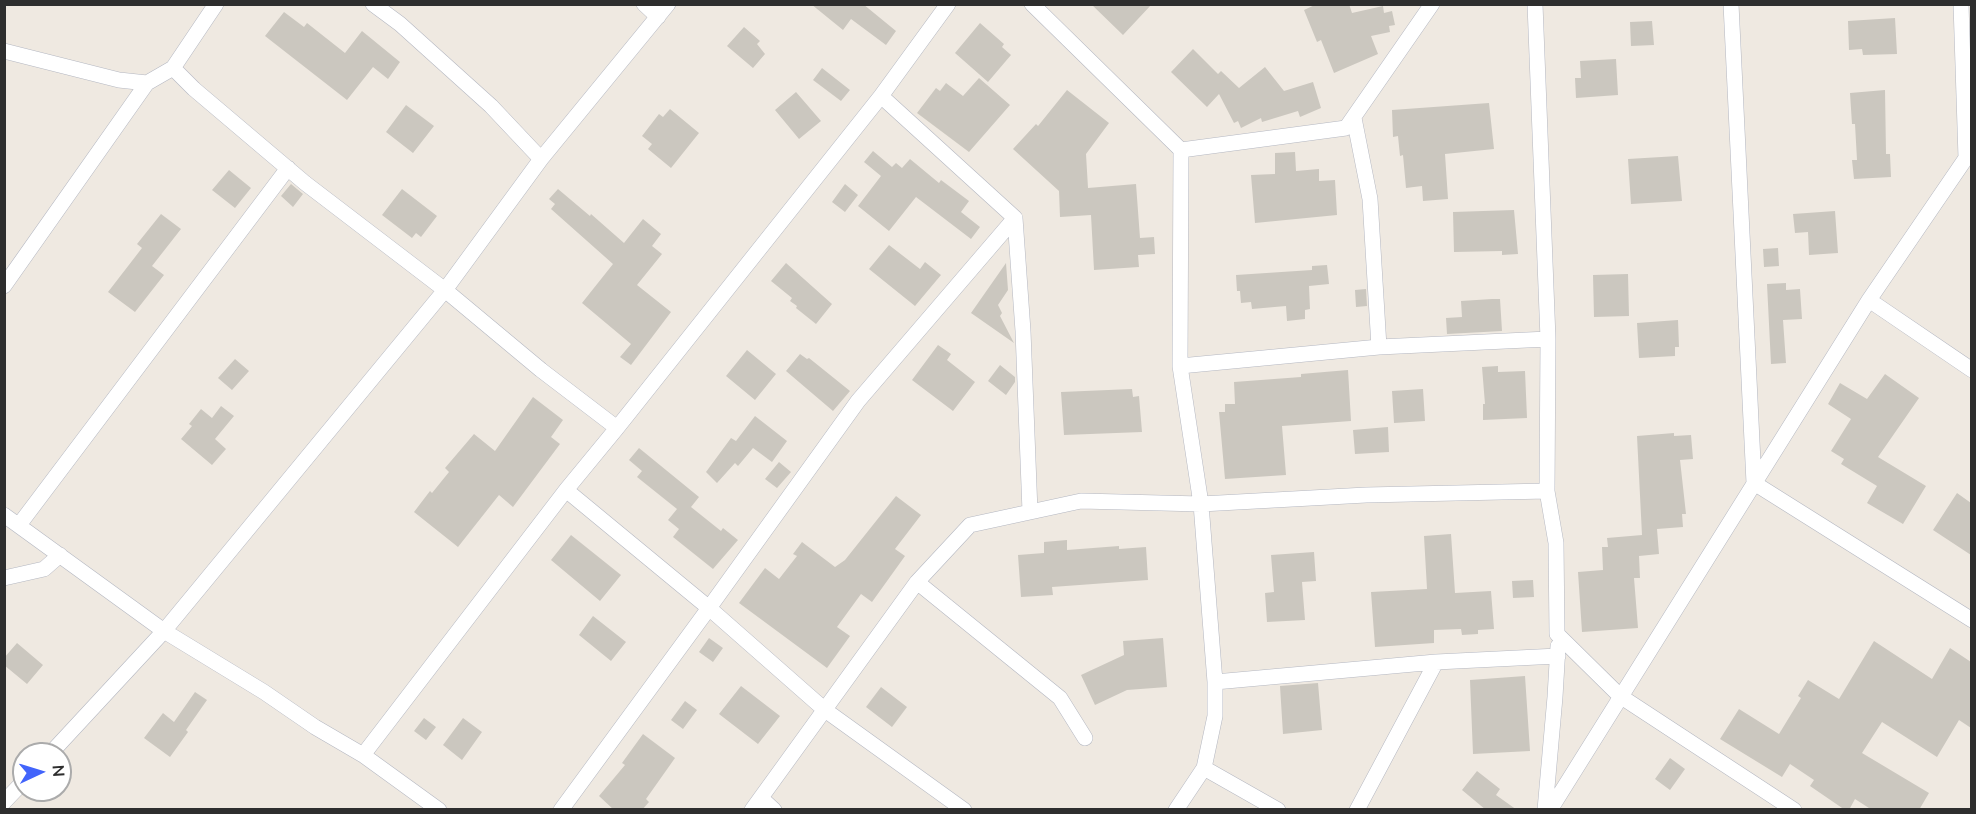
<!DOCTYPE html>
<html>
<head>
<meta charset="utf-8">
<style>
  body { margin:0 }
  #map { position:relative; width:1976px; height:814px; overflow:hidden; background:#efe9e1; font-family:"Nunito Sans",sans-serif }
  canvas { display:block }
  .frame { position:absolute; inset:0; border:6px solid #2e2e2e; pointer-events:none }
  .north { position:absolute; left:12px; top:742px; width:60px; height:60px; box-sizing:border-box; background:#fff; border:2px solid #ababab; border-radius:50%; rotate:86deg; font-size:16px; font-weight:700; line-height:24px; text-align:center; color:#2e2e2e }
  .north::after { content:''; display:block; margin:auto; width:21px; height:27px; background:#4264fb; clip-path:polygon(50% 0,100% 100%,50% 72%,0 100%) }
</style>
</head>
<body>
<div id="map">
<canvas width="1976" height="814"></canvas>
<div class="frame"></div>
<div class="north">N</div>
</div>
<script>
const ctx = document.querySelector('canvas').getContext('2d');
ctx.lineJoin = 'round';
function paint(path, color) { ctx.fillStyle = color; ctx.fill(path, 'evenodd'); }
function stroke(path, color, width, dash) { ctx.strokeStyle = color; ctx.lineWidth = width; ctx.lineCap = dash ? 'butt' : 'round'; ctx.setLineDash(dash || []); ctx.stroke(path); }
paint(new Path2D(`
  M811,4H863L896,31L886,45L851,19L843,30Z
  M1091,4H1152L1123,35Z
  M1317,4H1349L1352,13L1383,6L1384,13L1392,11L1395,25L1389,26L1390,32L1371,36L1378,54L1334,73L1321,40L1317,42L1304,10Z
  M284,12L304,27L307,23L345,53L362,31L400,62L388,79L373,67L347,100L265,36Z
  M1895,18L1897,54L1863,55L1862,49L1849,50L1848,21Z
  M1652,21L1654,45L1631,46L1630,22Z
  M980,23L1004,44L1002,47L1011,55L988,82L955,53Z
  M744,27L760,41L757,44L765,54L753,68L727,46Z
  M1193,49L1218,74L1221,71L1239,88L1265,67L1284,91L1313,82L1321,108L1300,117L1298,111L1262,122L1261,118L1241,128L1238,121L1234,123L1219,94L1207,107L1171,72Z
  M1616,59L1618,95L1576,98L1575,78H1581L1580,61Z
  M822,68L850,90L841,101L813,80Z
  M979,78L1010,105L969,152L917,113L936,88L940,91L946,83L963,96Z
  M1067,90L1109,123L1086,154L1088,188L1136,184L1140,238L1154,237L1155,254L1138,255L1139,267L1094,270L1091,215L1060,217L1059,191L1013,149L1036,124L1038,126Z
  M1885,90L1886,154H1890L1891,177L1854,179L1852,160H1857L1855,124H1852L1850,93Z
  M796,92L821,121L799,139L775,110Z
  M1489,103L1494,149L1445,154L1448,199L1423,201L1422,186L1406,188L1403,155L1400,156L1398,136L1393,137L1392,110Z
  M406,105L434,126L413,153L386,132Z
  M670,109L699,133L671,168L648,149L652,144L642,136L659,114L663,117Z
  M873,151L892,167L896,163L902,168L910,159L939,183L941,180L969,201L961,212L980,227L971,239L916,197L889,231L858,206L881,176L864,162Z
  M1295,152L1296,171L1319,169V181L1335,180L1337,215L1255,223L1251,175L1275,174V153Z
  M1678,156L1682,201L1631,204L1628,159Z
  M229,170L251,188L235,208L212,190Z
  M291,184L303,194L293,207L281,196Z
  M845,184L858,195L845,212L832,202Z
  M402,189L437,216L421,237L416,233L412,238L382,215Z
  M558,189L590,216L591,214L624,243L643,219L661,234L652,246L662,254L637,285L671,312L631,365L620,357L631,344L582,303L613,264L551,209L555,204L549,199Z
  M1514,210L1518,254L1502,255V251L1454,252L1453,212Z
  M1835,211L1838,253L1809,255L1808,232L1795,233L1793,214Z
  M161,214L181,229L152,266L164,275L135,312L108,292L142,248L137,244Z
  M889,245L920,269L925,262L941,275L915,306L869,269Z
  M1778,248L1779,266L1764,267L1763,249Z
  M786,263L832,304L816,324L796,308L797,306L790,301L792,298L771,281Z
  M1006,263L1008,290L998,305L1002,313L1000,316L1014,343L971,313Z
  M1327,265L1329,284L1309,286L1310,309L1305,310V319L1287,321L1286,306L1252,309L1251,302L1241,303L1240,291H1237L1236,275L1312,270V266Z
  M1628,274L1629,316L1594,317L1593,275Z
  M1786,283V290L1800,289L1802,319L1783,320L1786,363L1771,364L1767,284Z
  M1366,289L1367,306L1356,307L1355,290Z
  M1492,299H1500L1502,331L1447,334L1446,318L1462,317L1461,301Z
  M1678,320L1679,347H1675V356L1639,358L1637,323Z
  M938,345L951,354L947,360L975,382L953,411L912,380Z
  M747,350L776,374L755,400L726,376Z
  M800,354L807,359L809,358L850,391L833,411L786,371Z
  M235,359L249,371L232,390L218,378Z
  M1000,365L1015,377V382L1006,395L988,381Z
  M1498,366V372L1525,371L1527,418L1483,420V404H1485L1482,367Z
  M1348,370L1351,421L1282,426L1286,475L1225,479L1219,412H1225V404H1235L1234,382L1301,377V374Z
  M1885,374L1919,398L1878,457L1926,486L1903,524L1867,503L1877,486L1841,464L1844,459L1831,451L1851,419L1828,404L1840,383L1867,399Z
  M1132,389L1133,397L1139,396L1142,432L1064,435L1061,392Z
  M1423,389L1425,421L1394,423L1392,391Z
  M533,397L563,420L551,437L560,444L513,507L499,495L458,547L414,512L430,491L432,493L449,472L445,468L474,434L495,451Z
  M221,406L234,416L215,439L226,449L212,465L181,439L192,426L189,424L201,409L212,418Z
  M755,416L787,441L772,462L753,448L738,466L735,463L717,483L706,472L731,438L736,441Z
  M1388,427L1389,452L1355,454L1353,430Z
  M1674,433V436L1691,435L1693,459L1680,460L1686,514H1682L1683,527L1657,529L1659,554L1639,556L1640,578H1634L1638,628L1582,632L1578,572L1603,570L1602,547H1608L1607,538L1642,535L1637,436Z
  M639,448L699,497L691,507L721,531L723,528L738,540L713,569L673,537L679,529L668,520L677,509L637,477L642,471L629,460Z
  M779,462L791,472L777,488L765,479Z
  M1957,493L1971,503V555L1933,530Z
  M896,496L921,515L895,549L905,556L872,602L861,594L837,627L850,636L827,668L739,603L765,568L779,579L797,556L793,554L802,542L835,567L845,560Z
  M1451,534L1455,593L1491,591L1494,629L1478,630V634L1462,635L1461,629L1434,630V643L1375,647L1371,592L1427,589L1424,536Z
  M571,535L621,575L600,601L551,560Z
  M1067,540V550L1119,546V549L1146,547L1148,580L1052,587L1053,595L1021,597L1018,555L1044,553V542Z
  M1314,552L1316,581L1302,582L1305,620L1267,622L1265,593L1274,592L1271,555Z
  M1533,580L1534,597L1513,598L1512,581Z
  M593,616L626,642L611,661L579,635Z
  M709,638L723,648L713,662L699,652Z
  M1163,638L1167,687L1127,690L1095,705L1081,675L1124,655L1123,641Z
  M1874,641L1932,679L1950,648L1971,662V728L1959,720L1937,757L1882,722L1862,753L1929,793L1919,810H1872L1855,799L1849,810H1845L1810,786L1814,780L1790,764L1782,777L1720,739L1739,709L1779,734L1801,698L1798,696L1808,680L1839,699Z
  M17,643L43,665L27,684L4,665V658Z
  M1525,676L1530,751L1473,754L1470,680Z
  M1318,683L1322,730L1283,734L1280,686Z
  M741,686L780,716L758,744L719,714Z
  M881,687L907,707L892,727L866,707Z
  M195,692L207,700L186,730L188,732L170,757L144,738L163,713L174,722Z
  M685,701L697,710L683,729L671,720Z
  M424,718L436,727L426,740L414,731Z
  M463,718L482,732L462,760L443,745Z
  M643,734L675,758L646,799L649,802L642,810H614L599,796L625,765L622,763Z
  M1670,758L1685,769L1670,790L1655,779Z
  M1477,771L1500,789L1496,795L1517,810H1486L1462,790Z`), '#cbc7bf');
const street = new Path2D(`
  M373,4L400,24L491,106L541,159
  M644,4L658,17
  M1032,4L1181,150L1346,128L1432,4
  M1535,4L1548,339L1547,491L1556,543L1557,634L1620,696L1794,810
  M1731,4L1754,483L1972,620
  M4,51L119,80L147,83
  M173,68L194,89L305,183L445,290L541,370L617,428
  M881,96L1015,218L1023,331L1030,512
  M1354,118L1370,199L1379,347
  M4,286L147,83L173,68L216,4
  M1869,300L1972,370
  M1180,366L1379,347L1548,339
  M566,490L709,608L825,710L964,810
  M4,515L164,631L264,692L315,727L363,755L439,810
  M19,525L288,168
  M4,578L44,569L60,555
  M917,582L1060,698L1085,738
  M1215,682L1436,662L1558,656
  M50,754L164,631L445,290L541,159L668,4
  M363,755L566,490L617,428L881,96L948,4
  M1204,768L1278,810
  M761,798L774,810
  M4,802L24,781
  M561,810L709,608L858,401L1015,218
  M752,810L917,582L970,525L1081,501L1201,504L1366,495L1547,491
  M1176,810L1204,768L1215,716V682L1201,504L1180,366L1181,150
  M1357,810L1436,662
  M1545,810L1555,697L1558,646
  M1550,810L1869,300L1966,158L1961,4`);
stroke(street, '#b4b7c1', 16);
stroke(street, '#fff', 15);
</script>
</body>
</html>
